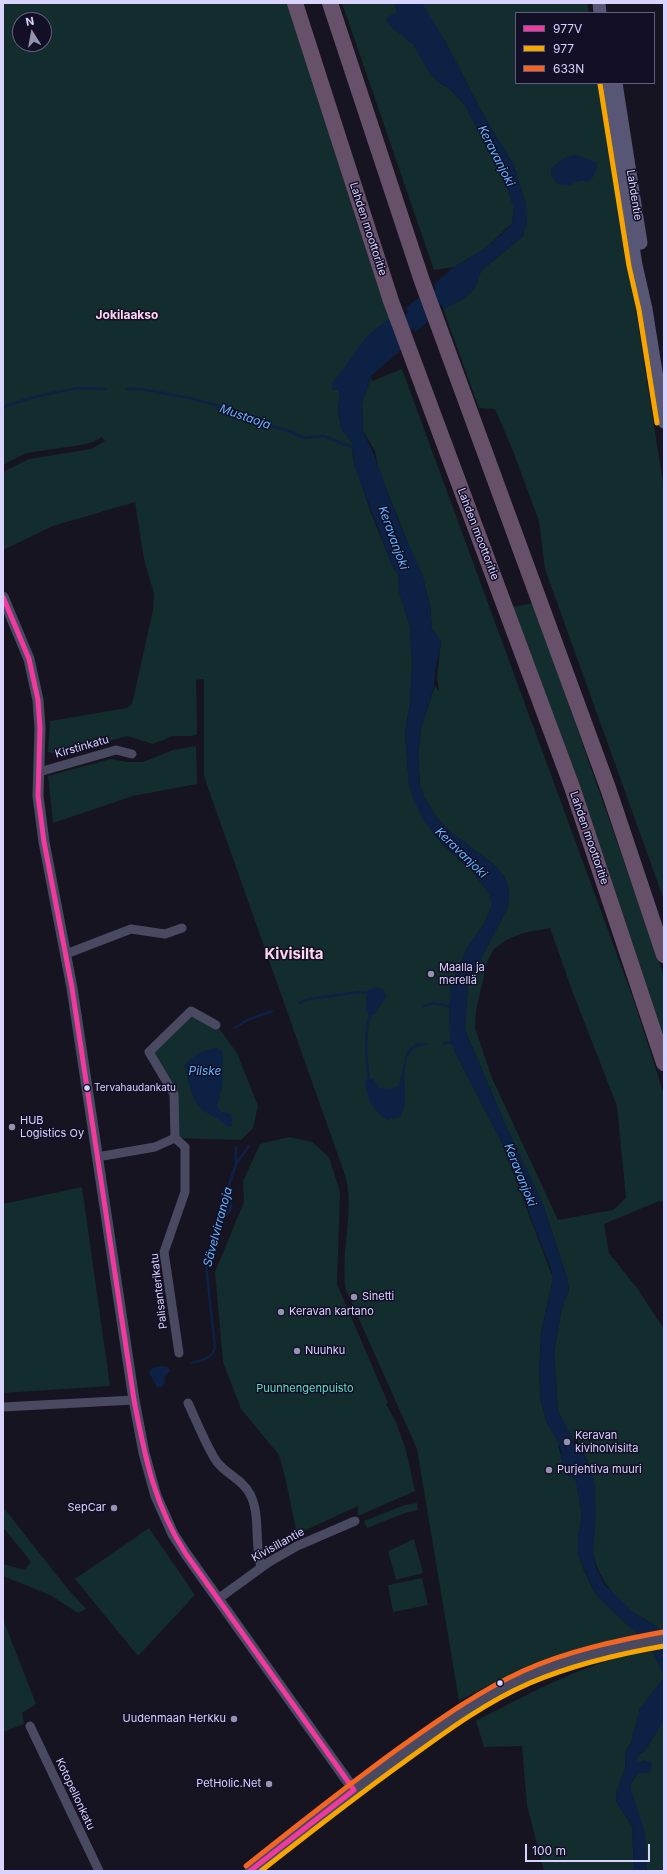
<!DOCTYPE html>
<html>
<head>
<meta charset="utf-8">
<style>
  body { margin:0 }
  #map { position:relative; width:667px; height:1874px; overflow:hidden; background:#161421; font-family:Inter,sans-serif }
  canvas { display:block }
  .frame { position:absolute; inset:0; border:4px solid #d9d4ff; pointer-events:none }
  .legend { position:absolute; left:515px; top:12px; width:140px; height:72px; box-sizing:border-box; background:#130f26; border:1px solid #625e7d; margin:0; padding:5px 7px; list-style:none; font-size:12px; color:#d9d4ff }
  .legend li { display:flex; align-items:center; gap:8px; height:20px }
  .legend b { width:20px; border:1px solid #625e7d }
  .north { position:absolute; left:12px; top:12px; width:40px; height:40px; box-sizing:border-box; background:#130f26; border:1px solid #625e7d; border-radius:50%; rotate:349deg; font-size:11px; font-weight:700; line-height:16px; text-align:center; color:#d9d4ff }
  .north::after { content:''; display:block; margin:auto; width:14px; height:18px; background:#9591b1; clip-path:polygon(50% 0,100% 100%,50% 72%,0 100%) }
  .scale { position:absolute; left:525px; top:1844px; width:125px; height:18px; box-sizing:border-box; border:2px solid #d9d4ff; border-top:0; padding-left:5px; font-size:12px; line-height:14px; white-space:nowrap; color:#d9d4ff; -webkit-text-stroke:3px #130f26; paint-order:stroke }
</style>
</head>
<body>
<div id="map">
<canvas width="667" height="1874"></canvas>
<div class="frame"></div>
<ul class="legend">
<li><b style="height:5px;background:#f13a9d"></b>977V</li>
<li><b style="height:5px;background:#f7a600"></b>977</li>
<li><b style="height:5px;background:#f26522"></b>633N</li>
</ul>
<div class="north">N</div>
<div class="scale">100 m</div>
</div>
<script>
const ctx = document.querySelector('canvas').getContext('2d');
ctx.lineJoin = 'round';
function paint(path, color) { ctx.fillStyle = color; ctx.fill(path, 'evenodd'); }
function stroke(path, color, width, dash) { ctx.strokeStyle = color; ctx.lineWidth = width; ctx.lineCap = dash ? 'butt' : 'round'; ctx.setLineDash(dash || []); ctx.stroke(path); }
function drawText(font, color, halo, rows, align = 'center') {
  ctx.font = font + ' Inter,sans-serif'; ctx.lineWidth = 3; ctx.setLineDash([]); ctx.textBaseline = 'middle'; ctx.strokeStyle = halo; ctx.fillStyle = color; for (const [text, x, y, turn = 0] of rows) {
    ctx.save(); ctx.translate(x, y); ctx.rotate((+turn || 0) * Math.PI / 180); ctx.textAlign = isNaN(turn) ? turn : align; if (halo) ctx.strokeText(text, 0, 0); ctx.fillText(text, 0, 0); ctx.restore();
  }
}
paint(new Path2D(`
  M3,3H287L380,293L392,319L332,384V389L338,390L340,394L338,412L342,430L352,442L353,458L371,513L394,570L398,574L399,591L410,627L412,664L410,703L405,732L409,785L425,822L443,845L472,871L490,895L491,900V908L484,924L467,948L450,987L454,1050L501,1141L553,1278L541,1334L539,1374L541,1402L547,1423L560,1444L558,1445L566,1473L576,1481L582,1515L578,1537V1554L584,1570L594,1591L606,1605L641,1637C599,1643 558,1661 518,1676L516,1671L459,1701L417,1449L346,1290C340,1253 354,1215 346,1178L207,785L204,775V679L196,680L197,728V734L192,736H173L153,744L127,736L58,755L48,752L50,721L127,708L132,704L153,610L154,594L144,559L135,502L53,526L3,550V472L29,459L91,449L105,441L102,437L93,442L81,445L26,453L3,465ZM20,20H44V44H20Z
  M342,3H395L405,38L414,44L430,74L439,83L449,88L465,105L506,184L514,208L512,223L486,248L454,267L434,270Z
  M416,3H587L589,13H516V83H600L664,489V900L545,569L539,521L513,451L495,409L479,408L443,309L463,299L475,288L481,271L523,236L526,205L514,166L485,118L445,41Z
  M402,369L634,1001L664,1095V1202L659,1201L604,1224L609,1253L637,1288L664,1329V1634H660C654,1621 642,1619 632,1611C613,1595 597,1577 593,1552L591,1469L577,1440L574,1441L558,1411L554,1353L562,1307L569,1290L567,1278L543,1204L505,1124L465,1030L468,983L508,907L509,889L503,874L492,863L453,834L436,817L424,797L420,785L418,758L421,728L435,686L439,692L437,677L441,641L432,629L430,606L422,574L414,558L379,471L375,451L363,431L362,404L371,377L372,381ZM550,928L573,993L617,1106L626,1198L613,1210L558,1220L492,1078L475,1028L476,1011L487,962L494,949L506,940L523,933Z
  M533,603L664,976V1044L512,607Z
  M196,746L197,784L133,796L53,823L48,776L111,759L127,762H143L173,750Z
  M191,1011L218,1027L237,1053L258,1106L253,1128L241,1140L175,1138L174,1094L149,1052Z
  M289,1137L312,1142L329,1157L340,1192L337,1284L388,1403L386,1404L396,1422L406,1450L415,1491L358,1516V1506L297,1534L285,1477L279,1455L241,1409L223,1362L215,1272L244,1202L243,1181L260,1144Z
  M82,1187L110,1386L3,1393V1204Z
  M417,1503L418,1510L405,1513L367,1528L364,1521L405,1505Z
  M3,1507L67,1588L86,1609L78,1613L50,1595L3,1576V1564L25,1570L31,1562L3,1527Z
  M149,1528L195,1595L138,1656L75,1579Z
  M414,1539L423,1573L396,1580L388,1551Z
  M422,1578L428,1605L393,1612L388,1585Z
  M3,1619L36,1704L22,1713L24,1724L3,1732Z
  M652,1650L664,1674V1678L640,1709L631,1743L626,1751L625,1768L617,1791L616,1801L632,1826L634,1871H544L527,1805L522,1746L484,1747L476,1721C532,1692 590,1660 652,1650Z
  M664,1720L663,1864L664,1871H647L630,1786L645,1760L639,1763L636,1762C637,1757 639,1753 644,1752Z`), '#132c2d');
paint(new Path2D(`
  M395,3H422L445,41L485,118L514,166L526,205L527,222L523,236L481,271L475,288L463,299L443,309L434,284L454,267L486,248L503,233L512,223L514,208L506,184L465,105L449,88L439,83L430,74L413,44L391,27L386,21L388,17L397,12Z
  M576,155L597,163C597,167 594,180 588,181C585,182 582,180 579,181C575,182 574,184 570,185C558,187 549,179 551,168L566,157Z
  M420,297L429,321L415,332L406,307Z
  M391,317L402,349L371,376L362,404L363,431L376,460L398,520L422,574L430,606L432,629L441,641L439,654L436,663L434,687L421,728L418,758L420,785L424,797L436,817L453,834L492,863L503,874L509,889L508,907L468,983L465,1030L505,1124L543,1204L567,1278L569,1290L562,1307L554,1353L558,1411L574,1441L560,1444L547,1423L541,1402L539,1374L541,1334L553,1278L551,1269L501,1141L451,1044L449,1023L450,988L467,948L484,924L491,909V900L490,895L472,871L443,845L425,822L414,801L409,785L405,732L410,703L412,664L410,627L399,591L398,574L394,570L354,465L352,442L342,430L338,412L340,394L338,390L332,389V384L367,336Z
  M376,987L384,990L386,997L375,1014L370,1015L366,1010L367,991Z
  M417,1043L429,1044C423,1046 416,1046 412,1050C399,1062 408,1094 404,1108C403,1111 401,1114 400,1117L387,1120C372,1109 367,1099 365,1080L373,1079L380,1088L392,1089L399,1086L407,1051Z
  M216,1048L223,1052L222,1087L217,1106L221,1112L229,1113L232,1119V1126H227C219,1119 214,1117 206,1112C191,1103 189,1081 184,1065L200,1052Z
  M224,1189L229,1192C233,1206 236,1209 223,1219L219,1230L215,1233L214,1224L219,1214Z
  M162,1366L168,1367L170,1371L164,1378L165,1383L162,1387H157L149,1373L152,1368Z
  M580,1448L591,1469L595,1486L596,1517L593,1552L595,1565L604,1584L632,1611L657,1627L660,1634L641,1637L606,1605L594,1591L578,1554V1537L582,1515L576,1481L562,1470L561,1452Z
  M664,1648V1720L644,1752L640,1753L636,1762L650,1761L652,1764L651,1772L636,1774L630,1786L645,1833L647,1871H634L632,1826L616,1801L617,1791L625,1768L626,1751L631,1743L640,1709L664,1678V1674L652,1650Z`), '#0d2144');
stroke(new Path2D(`
  M127,389H141L190,398L215,405L256,422L289,431L304,438L324,436L354,448
  M3,407L34,397L77,388L105,389
  M300,1003L308,999L361,992L367,993
  M424,1006L434,1003L452,1007
  M235,1028L247,1020L272,1011
  M444,1043L453,1042
  M369,1080C366,1058 364,1037 370,1015
  M236,1164L249,1146
  M226,1194L236,1164V1148
  M192,1363C201,1360 212,1359 215,1348L206,1265L216,1231`), '#0d2144', 2.5);
stroke(new Path2D(`
  M393,335L454,283
  M556,1424L564,1437L576,1470
  M645,1630L664,1654`), '#0d2144', 15);
stroke(new Path2D(`
  M39,772L116,750L132,754
  M66,954L131,929L165,934L182,928
  M175,1138L185,1147V1192L164,1252L179,1353
  M97,1157L155,1147L175,1138L174,1094L149,1052L191,1011L216,1025
  M188,1403C196,1420 207,1448 217,1462C226,1474 243,1480 250,1494C261,1515 254,1544 261,1567
  M3,1407L134,1400
  M218,1599L269,1562L297,1546L355,1521
  M30,1726L99,1871`), '#4a4962', 9);
stroke(new Path2D(`
  M3,597L29,659L38,700L40,728L38,796L44,842L72,988L134,1400L144,1453L156,1496L173,1534L186,1554L354,1790
  M250,1871C299,1832 348,1793 399,1757C440,1727 481,1697 527,1677C571,1659 617,1647 664,1639`), '#4a4962', 11);
stroke(new Path2D(`
  M599,3L600,13
  M607,83L636,265L646,309L664,422
  M616,83L641,243`), '#575674', 13);
stroke(new Path2D(`
  M295,3L391,301L572,787L664,1063
  M330,3L422,281L608,788L664,955`), '#67516a', 16);
stroke(new Path2D(`
  M3,597L29,659L38,700L40,728L38,796L44,842L72,988L134,1400C145,1457 154,1505 186,1554L354,1790
  M250,1871L354,1790`), '#f13a9d', 5);
stroke(new Path2D(`
  M600,84L629,266L639,310L657,423
  M261,1871C308,1834 355,1797 404,1762C444,1733 484,1703 530,1683C572,1665 618,1654 664,1646`), '#f7a600', 5);
stroke(new Path2D(`
  M246,1866C295,1827 344,1788 395,1751C436,1722 477,1692 523,1671C567,1651 615,1641 663,1632`), '#f26522', 5);
for (const [x, y, r, color] of [
  [431,974,4,"#9591b1"],
  [87,1088,3.5,"#d9d4ff"],
  [12,1127,4,"#9591b1"],
  [354,1297,4,"#9591b1"],
  [281,1312,4,"#9591b1"],
  [297,1351,4,"#9591b1"],
  [567,1442,4,"#9591b1"],
  [549,1470,4,"#9591b1"],
  [114,1508,4,"#9591b1"],
  [500,1683,3.5,"#d9d4ff"],
  [234,1719,4,"#9591b1"],
  [269,1784,4,"#9591b1"]
]) { const dot = new Path2D(); dot.arc(x, y, r, 0, 2 * Math.PI); ctx.fillStyle = color; ctx.fill(dot); stroke(dot, '#130f26', 1.5); }
drawText('10px', '#d9d4ff', '#130f26', [
  ["Tervahaudankatu",94,1088]
], 'left');
drawText('11px', '#d9d4ff', '#130f26', [
  ["Lahdentie",634,195,81],
  ["Lahden moottoritie",368,229,72],
  ["Lahden moottoritie",478,534,69],
  ["Kirstinkatu",82,747,-16],
  ["Lahden moottoritie",589,838,71],
  ["Palisanterikatu",159,1291,-97],
  ["Kivisillantie",278,1545,-29],
  ["Kotopellonkatu",75,1794,65]
]);
drawText('11px', '#d9d4ff', '#130f26', [
  ["Maalla ja",439,968],
  ["merellä",439,981],
  ["HUB",20,1121],
  ["Logistics Oy",20,1134],
  ["Sinetti",362,1297],
  ["Keravan kartano",289,1312],
  ["Nuuhku",305,1351],
  ["Keravan",575,1436],
  ["kiviholvisilta",575,1449],
  ["Purjehtiva muuri",557,1470],
  ["SepCar",106,1508,"right"],
  ["Uudenmaan Herkku",226,1719,"right"],
  ["PetHolic.Net",261,1784,"right"]
], 'left');
drawText('11px', '#5fe0c0', '#130f26', [
  ["Puunhengenpuisto",305,1389]
]);
drawText('italic 12px', '#62b6ff', '#130f26', [
  ["Keravanjoki",496,156,63],
  ["Mustaoja",245,417,19],
  ["Keravanjoki",393,538,70],
  ["Keravanjoki",461,853,44],
  ["Pilske",205,1071],
  ["Keravanjoki",520,1175,68],
  ["Sävelvirranoja",218,1227,-75]
]);
drawText('bold 12px', '#ffd6f0', '#130f26', [
  ["Jokilaakso",127,315]
]);
drawText('bold 15px', '#ffd6f0', '#130f26', [
  ["Kivisilta",294,954]
]);
</script>
</body>
</html>
